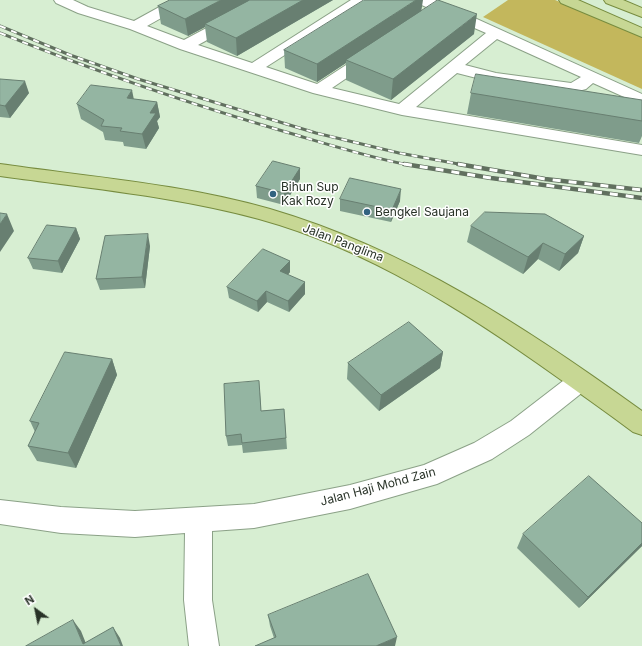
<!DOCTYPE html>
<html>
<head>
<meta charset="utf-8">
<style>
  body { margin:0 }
  #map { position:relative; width:642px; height:646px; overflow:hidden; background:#d7eed2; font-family:Inter,sans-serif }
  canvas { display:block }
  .north { position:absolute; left:16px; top:590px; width:40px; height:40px; -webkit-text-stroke:3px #fff; paint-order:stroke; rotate:327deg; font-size:11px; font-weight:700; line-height:16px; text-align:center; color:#283227 }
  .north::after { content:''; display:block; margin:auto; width:14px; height:18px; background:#283227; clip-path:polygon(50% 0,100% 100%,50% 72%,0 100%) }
</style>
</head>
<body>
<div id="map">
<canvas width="642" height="646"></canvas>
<div class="north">N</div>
</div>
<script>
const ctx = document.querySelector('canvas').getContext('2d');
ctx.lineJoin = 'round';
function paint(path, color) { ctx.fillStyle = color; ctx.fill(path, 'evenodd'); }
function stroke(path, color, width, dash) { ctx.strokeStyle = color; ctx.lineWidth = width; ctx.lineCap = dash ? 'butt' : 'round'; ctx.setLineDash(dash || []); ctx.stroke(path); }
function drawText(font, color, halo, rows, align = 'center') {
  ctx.font = font + ' Inter,sans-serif'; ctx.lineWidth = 3; ctx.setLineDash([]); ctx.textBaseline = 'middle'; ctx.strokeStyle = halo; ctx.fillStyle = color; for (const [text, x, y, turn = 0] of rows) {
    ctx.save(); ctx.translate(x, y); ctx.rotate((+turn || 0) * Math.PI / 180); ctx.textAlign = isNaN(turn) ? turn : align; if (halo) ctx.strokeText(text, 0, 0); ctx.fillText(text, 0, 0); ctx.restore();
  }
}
paint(new Path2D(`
  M508,0H555L642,34V89L483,17Z`), '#c3b75c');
const minor = new Path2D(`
  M54,0H73L88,7L134,21L172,0H190L188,3L147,26L184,40L259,0H276L274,3L198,45L252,63L351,0H368L366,3L266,67L317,84L366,52L371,50L376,52L379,55L376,58L332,88L399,104L486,33L417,3L415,0H435L642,94V105L593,83L586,89L571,93L496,83L457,73L416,107L642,145V155L402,115L313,93L180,49L130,29L78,13L56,3ZM497,39L581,77L571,83L496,73L465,65Z
  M580,371L588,374L592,381L588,388L529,435L492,459L437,484L350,509L254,528L212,531V600L219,646H189L184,600L185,533L135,537L61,533L0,524V500L61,507L135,511L254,504L350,485L424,465L474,443L511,421L572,374Z`);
const major = new Path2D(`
  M559,0H578L642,28V37L561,3Z
  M604,0H623L642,8V17L606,3Z
  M0,164C90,177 183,184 270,209C407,249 527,328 642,411V435L633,432C608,413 582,395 557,377C466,312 368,249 259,219C174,196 86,188 0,176Z`);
stroke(minor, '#8ba187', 2);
stroke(major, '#778c3f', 2);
paint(minor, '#fff');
paint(major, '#c7d794');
const railFar1 = new Path2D(`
  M0,26L70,55L138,79L316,133L399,153L464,165
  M0,33C94,71 189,104 286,132C327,144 367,157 409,165`);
const rail = new Path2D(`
  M404,164L491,178L642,198
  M458,164L545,179L642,190`);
stroke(railFar1, '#61705f', 3);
stroke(rail, '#61705f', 4.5);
stroke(railFar1, '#fff', 2, [6]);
stroke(rail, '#fff', 3, [8]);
paint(new Path2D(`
  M333,0L237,56L207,42L205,27L188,36L161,24L158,6Z
  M422,6L421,7V11L474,34L391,100L346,80V63L317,82L285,68L284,50Z
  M0,79L29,93L10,118L0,117Z
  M471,93L642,100V136L639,143L467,114Z
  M134,99L157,102L160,117L157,121L159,128L146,149L124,146L123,142L105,140L103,132L81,119L77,104Z
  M300,168V179L284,205L257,198L256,186Z
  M340,199L400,201L391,222L340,211Z
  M471,226L584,236L578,253L559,271L538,259L523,274L467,242Z
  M76,228L80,239L62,273L33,269L28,258Z
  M150,246L145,288L100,290L96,279Z
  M290,261V272L288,275L305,282V294L289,312L267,302L258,312L229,298L227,287Z
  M443,352L440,368L379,411L347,379L348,363Z
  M112,359L117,375L76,468L37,461L28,446L35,432L30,421Z
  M260,392L261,411L284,409L287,449L243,453L242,445L228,446L226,436Z
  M523,534L642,546L579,608L517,548Z
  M268,615L395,646L274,638L270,626Z`), '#7f9c8b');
paint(new Path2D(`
  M221,0H256L205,24V27L188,36L185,19Z
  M303,0H333L237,56L236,38Z
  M416,0H423L421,13L346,60V63L317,82V64Z
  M477,14L474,34L391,100L393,79Z
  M25,81L29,93L10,118L5,106Z
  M132,90L135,105L127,98Z
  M157,102L160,117L157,121L159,128L146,149L142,134L150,113Z
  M300,168V179L284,205V193Z
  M401,189L400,201L391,222L392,210Z
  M7,214L14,231L0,252V224Z
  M76,228L80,239L62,273L58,261Z
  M148,234L150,246L145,288L142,277Z
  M584,236L578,253L559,271L565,254Z
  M543,243L538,259L523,274L528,257Z
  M290,261V272L281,283L280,271Z
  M305,282V294L289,312L288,301Z
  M266,291L267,302L258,312L257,301Z
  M443,352L440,368L379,411L381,395Z
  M112,359L117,375L76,468L68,453Z
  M642,543V546L579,608L588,597Z
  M73,620L81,631L87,646L83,644Z
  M113,627L120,638L123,646H121Z
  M397,637L395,646H376Z`), '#687f71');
const building = new Path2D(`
  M170,0H221L185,19L158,6Z
  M250,0H303L236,38L205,24Z
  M364,0H416L317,64L284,50Z
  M438,0L477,14L393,79L346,60Z
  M476,74L642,100V121L471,93Z
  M0,79L25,81L5,106L0,105Z
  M91,85L132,90L127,98L157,102L150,113H156L142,134L120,131L122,128L101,126L104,120L77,104Z
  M273,161L300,168L284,193L256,186Z
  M350,178L401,189L392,210L340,199Z
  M485,212L545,214L584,236L565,254L543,243L528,257L471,226Z
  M0,213L7,214L0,224Z
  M47,225L76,228L58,261L28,258Z
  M148,234L142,277L96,279L105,236Z
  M263,249L290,261L280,271L305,282L288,301L266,291L257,301L227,287Z
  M409,322L443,352L381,395L348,363Z
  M65,352L112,359L68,453L28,446L39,423L30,421Z
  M259,381L261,411L284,409L286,438L242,443L241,434L226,436L224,384Z
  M589,476L642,523V543L588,597L523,534Z
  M368,574L397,637L376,646H255L276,637L268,615Z
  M73,620L83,644L113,627L121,646H26Z`);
paint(building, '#94b5a2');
stroke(building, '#687f71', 1);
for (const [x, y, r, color] of [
  [273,194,4,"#326280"],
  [367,212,4,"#326280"]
]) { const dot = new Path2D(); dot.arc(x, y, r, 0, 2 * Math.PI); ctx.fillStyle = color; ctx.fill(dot); stroke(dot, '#fff', 1.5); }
drawText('12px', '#283227', '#fff', [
  ["Bihun Sup",281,187],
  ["Kak Rozy",281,201],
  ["Bengkel Saujana",375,212]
], 'left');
drawText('12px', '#283227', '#fff', [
  ["Jalan Panglima",343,243,21],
  ["Jalan Haji Mohd Zain",378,487,-15]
]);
</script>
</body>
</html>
